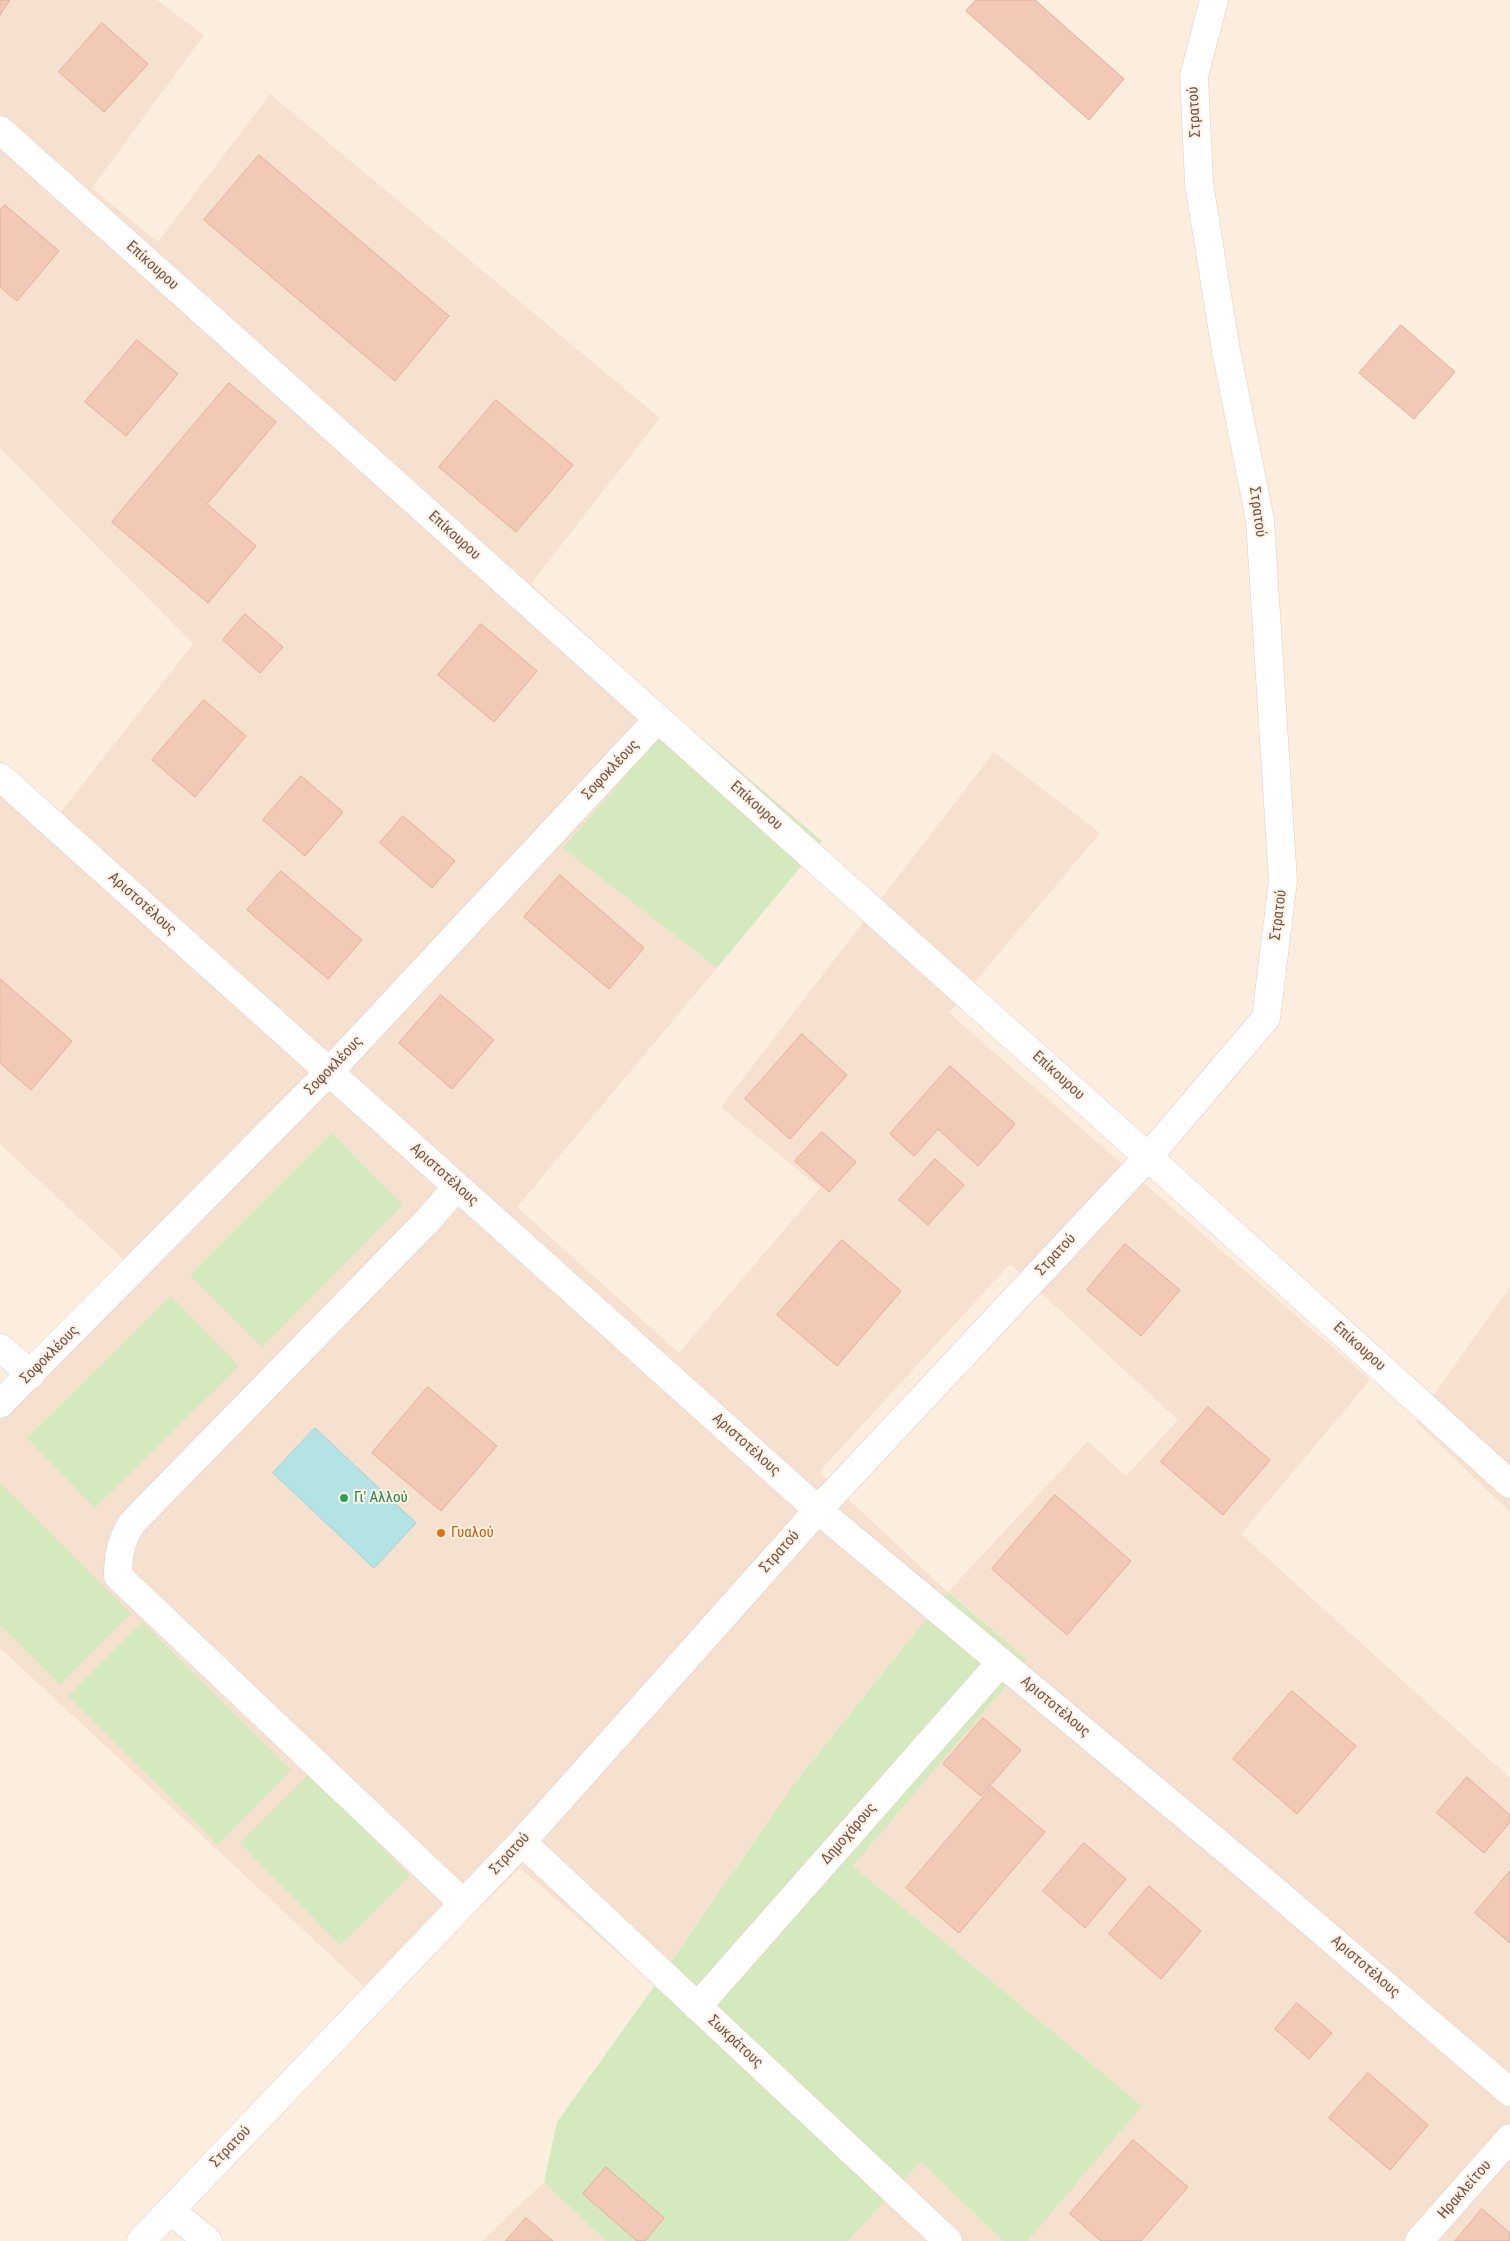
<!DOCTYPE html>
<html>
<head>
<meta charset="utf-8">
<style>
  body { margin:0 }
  canvas { display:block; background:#fceedf }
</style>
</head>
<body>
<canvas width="1510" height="2241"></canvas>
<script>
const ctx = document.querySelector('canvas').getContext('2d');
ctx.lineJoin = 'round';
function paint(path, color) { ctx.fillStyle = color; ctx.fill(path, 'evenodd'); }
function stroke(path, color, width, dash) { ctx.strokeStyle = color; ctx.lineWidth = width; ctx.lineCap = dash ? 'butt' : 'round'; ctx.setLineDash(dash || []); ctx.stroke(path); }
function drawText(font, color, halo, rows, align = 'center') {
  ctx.font = font + ' "Roboto Condensed",sans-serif'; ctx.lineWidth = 4; ctx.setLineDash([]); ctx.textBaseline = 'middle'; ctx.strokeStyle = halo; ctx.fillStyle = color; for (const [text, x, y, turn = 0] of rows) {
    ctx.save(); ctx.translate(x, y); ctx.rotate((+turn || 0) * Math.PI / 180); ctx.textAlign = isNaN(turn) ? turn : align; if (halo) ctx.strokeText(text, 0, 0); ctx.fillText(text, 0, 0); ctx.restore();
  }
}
paint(new Path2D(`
  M0,0H157L204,35L92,188L158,242L270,94L660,418L531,584L677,717L564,848L717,968L517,1207L679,1353L820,1188L721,1107L994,752L1100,833L949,1013L1370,1380L1241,1534L1510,1778V2241H1028L1142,2106L853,1866L1028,1660L949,1592L796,1781L655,1985L520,1868L383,2004L0,1648V1387L125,1261L0,1144V760L60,813L193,644L0,448ZM1010,1264L1178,1420L1126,1476L1088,1441L948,1592L819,1472Z
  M1510,1287V1512L1415,1421Z
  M921,2162L1003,2241H848Z
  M544,2182L606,2241H482Z`), '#f6e1d0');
paint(new Path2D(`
  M677,717L822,841L717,968L563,848Z
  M332,1133L403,1205L262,1347L190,1275Z
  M171,1296L239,1366L95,1508L27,1438Z
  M0,1483L131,1614L60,1685L0,1625Z
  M948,1592L1028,1660L853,1866L1142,2106L1028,2241H1003L921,2162L848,2241H606L544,2182L557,2122L655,1985L796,1781Z
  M142,1622L291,1770L218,1845L68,1696Z
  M309,1774L410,1876L340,1945L240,1843Z`), '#d4e9be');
const water = new Path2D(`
  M315,1428L416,1523L374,1568L273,1473Z`);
paint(water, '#b4e3e5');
stroke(water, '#9ad4d7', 1);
const building = new Path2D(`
  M0,0H10L0,15Z
  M976,0H1035L1124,79L1089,120L966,11Z
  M102,23L148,64L104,112L59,72Z
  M259,155L449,316L395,381L204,220Z
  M5,205L59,251L17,301L0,287V210Z
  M1401,325L1455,372L1414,419L1359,373Z
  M137,340L178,374L126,436L85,402Z
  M229,383L276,422L207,504L256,546L208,603L112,522Z
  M496,400L573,465L516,532L439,467Z
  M245,614L283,647L260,673L223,640Z
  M481,624L537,671L494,722L438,675Z
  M204,700L246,736L195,797L152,760Z
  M301,776L343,812L305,856L263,820Z
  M403,816L455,861L432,888L380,843Z
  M281,871L362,940L328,979L247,910Z
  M560,875L644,948L609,989L524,917Z
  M0,979L72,1041L31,1090L0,1063Z
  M441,995L494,1040L452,1089L399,1043Z
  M802,1034L847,1075L790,1139L745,1099Z
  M950,1066L1015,1124L978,1166L938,1129L914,1156L890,1134Z
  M822,1132L856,1162L829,1192L795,1161Z
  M935,1159L964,1185L928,1225L899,1200Z
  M842,1240L901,1291L837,1366L777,1315Z
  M1125,1244L1180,1290L1141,1336L1087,1290Z
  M428,1387L497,1446L441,1511L372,1453Z
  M1208,1407L1270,1460L1223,1515L1161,1462Z
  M1055,1495L1131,1561L1067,1635L992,1569Z
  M1292,1691L1356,1746L1297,1814L1233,1759Z
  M983,1718L1021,1750L981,1796L943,1764Z
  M1467,1777L1510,1815V1822L1484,1853L1437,1813Z
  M992,1787L1045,1832L959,1933L906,1888Z
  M1084,1843L1126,1879L1085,1928L1043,1891Z
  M1510,1871V1943L1475,1913Z
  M1149,1886L1201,1931L1161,1979L1109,1934Z
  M1297,2003L1332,2033L1309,2059L1275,2029Z
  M1368,2073L1428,2125L1390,2170L1329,2118Z
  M1133,2140L1188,2187L1141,2241H1101L1070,2214Z
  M606,2167L664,2218L645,2241H637L583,2194Z
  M1482,2209L1510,2233V2241H1455Z
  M526,2218L553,2241H506Z`);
paint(building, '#f2c8b6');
stroke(building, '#e4ac96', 1);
const minor = new Path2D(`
  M0,130L1148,1157L1510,1484
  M0,777L818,1510L1247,1867L1510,2092
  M457,1187L428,1220L132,1523C121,1541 118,1555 118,1576L463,1903
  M0,1348L31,1374
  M0,1404L329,1072L658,719
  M522,1842L948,2241
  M697,2007L1001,1662
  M170,2210L208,2241
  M141,2241L522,1842L818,1510L1148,1157L1266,1018L1283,881L1260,520L1225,345L1199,183L1194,76L1214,0
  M1419,2241L1510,2138`);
stroke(minor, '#e2cbbe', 29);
stroke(minor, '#fff', 28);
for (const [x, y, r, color] of [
  [344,1498,5,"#2e9e5b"],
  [441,1533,5,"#e8710a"]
]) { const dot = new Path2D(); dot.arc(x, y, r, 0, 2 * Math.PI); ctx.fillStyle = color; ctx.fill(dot); stroke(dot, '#fff2e5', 2); }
drawText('15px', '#725247', '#fff2e5', [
  ["Στρατού",1195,112,-93],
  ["Επίκουρου",152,266,42],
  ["Στρατού",1257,512,82],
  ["Επίκουρου",454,536,42],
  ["Σοφοκλέους",611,770,-47],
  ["Επίκουρου",756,806,42],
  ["Αριστοτέλους",142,904,42],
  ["Στρατού",1279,915,-83],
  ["Σοφοκλέους",334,1066,-46],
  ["Επίκουρου",1058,1076,42],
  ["Αριστοτέλους",444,1175,42],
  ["Στρατού",1056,1255,-47],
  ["Επίκουρου",1359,1347,42],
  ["Σοφοκλέους",50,1355,-45],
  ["Αριστοτέλους",746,1445,42],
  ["Στρατού",780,1552,-48],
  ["Αριστοτέλους",1055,1707,40],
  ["Δημοχάρους",849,1834,-49],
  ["Στρατού",510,1854,-47],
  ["Αριστοτέλους",1365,1967,41],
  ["Σωκράτους",735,2042,43],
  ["Στρατού",231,2147,-46],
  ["Ηρακλείτου",1465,2190,-49]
]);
drawText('15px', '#27864d', '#fff2e5', [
  ["Γι' Αλλού",354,1498]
], 'left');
drawText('15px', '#c56008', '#fff2e5', [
  ["Γυαλού",451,1533]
], 'left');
</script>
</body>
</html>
